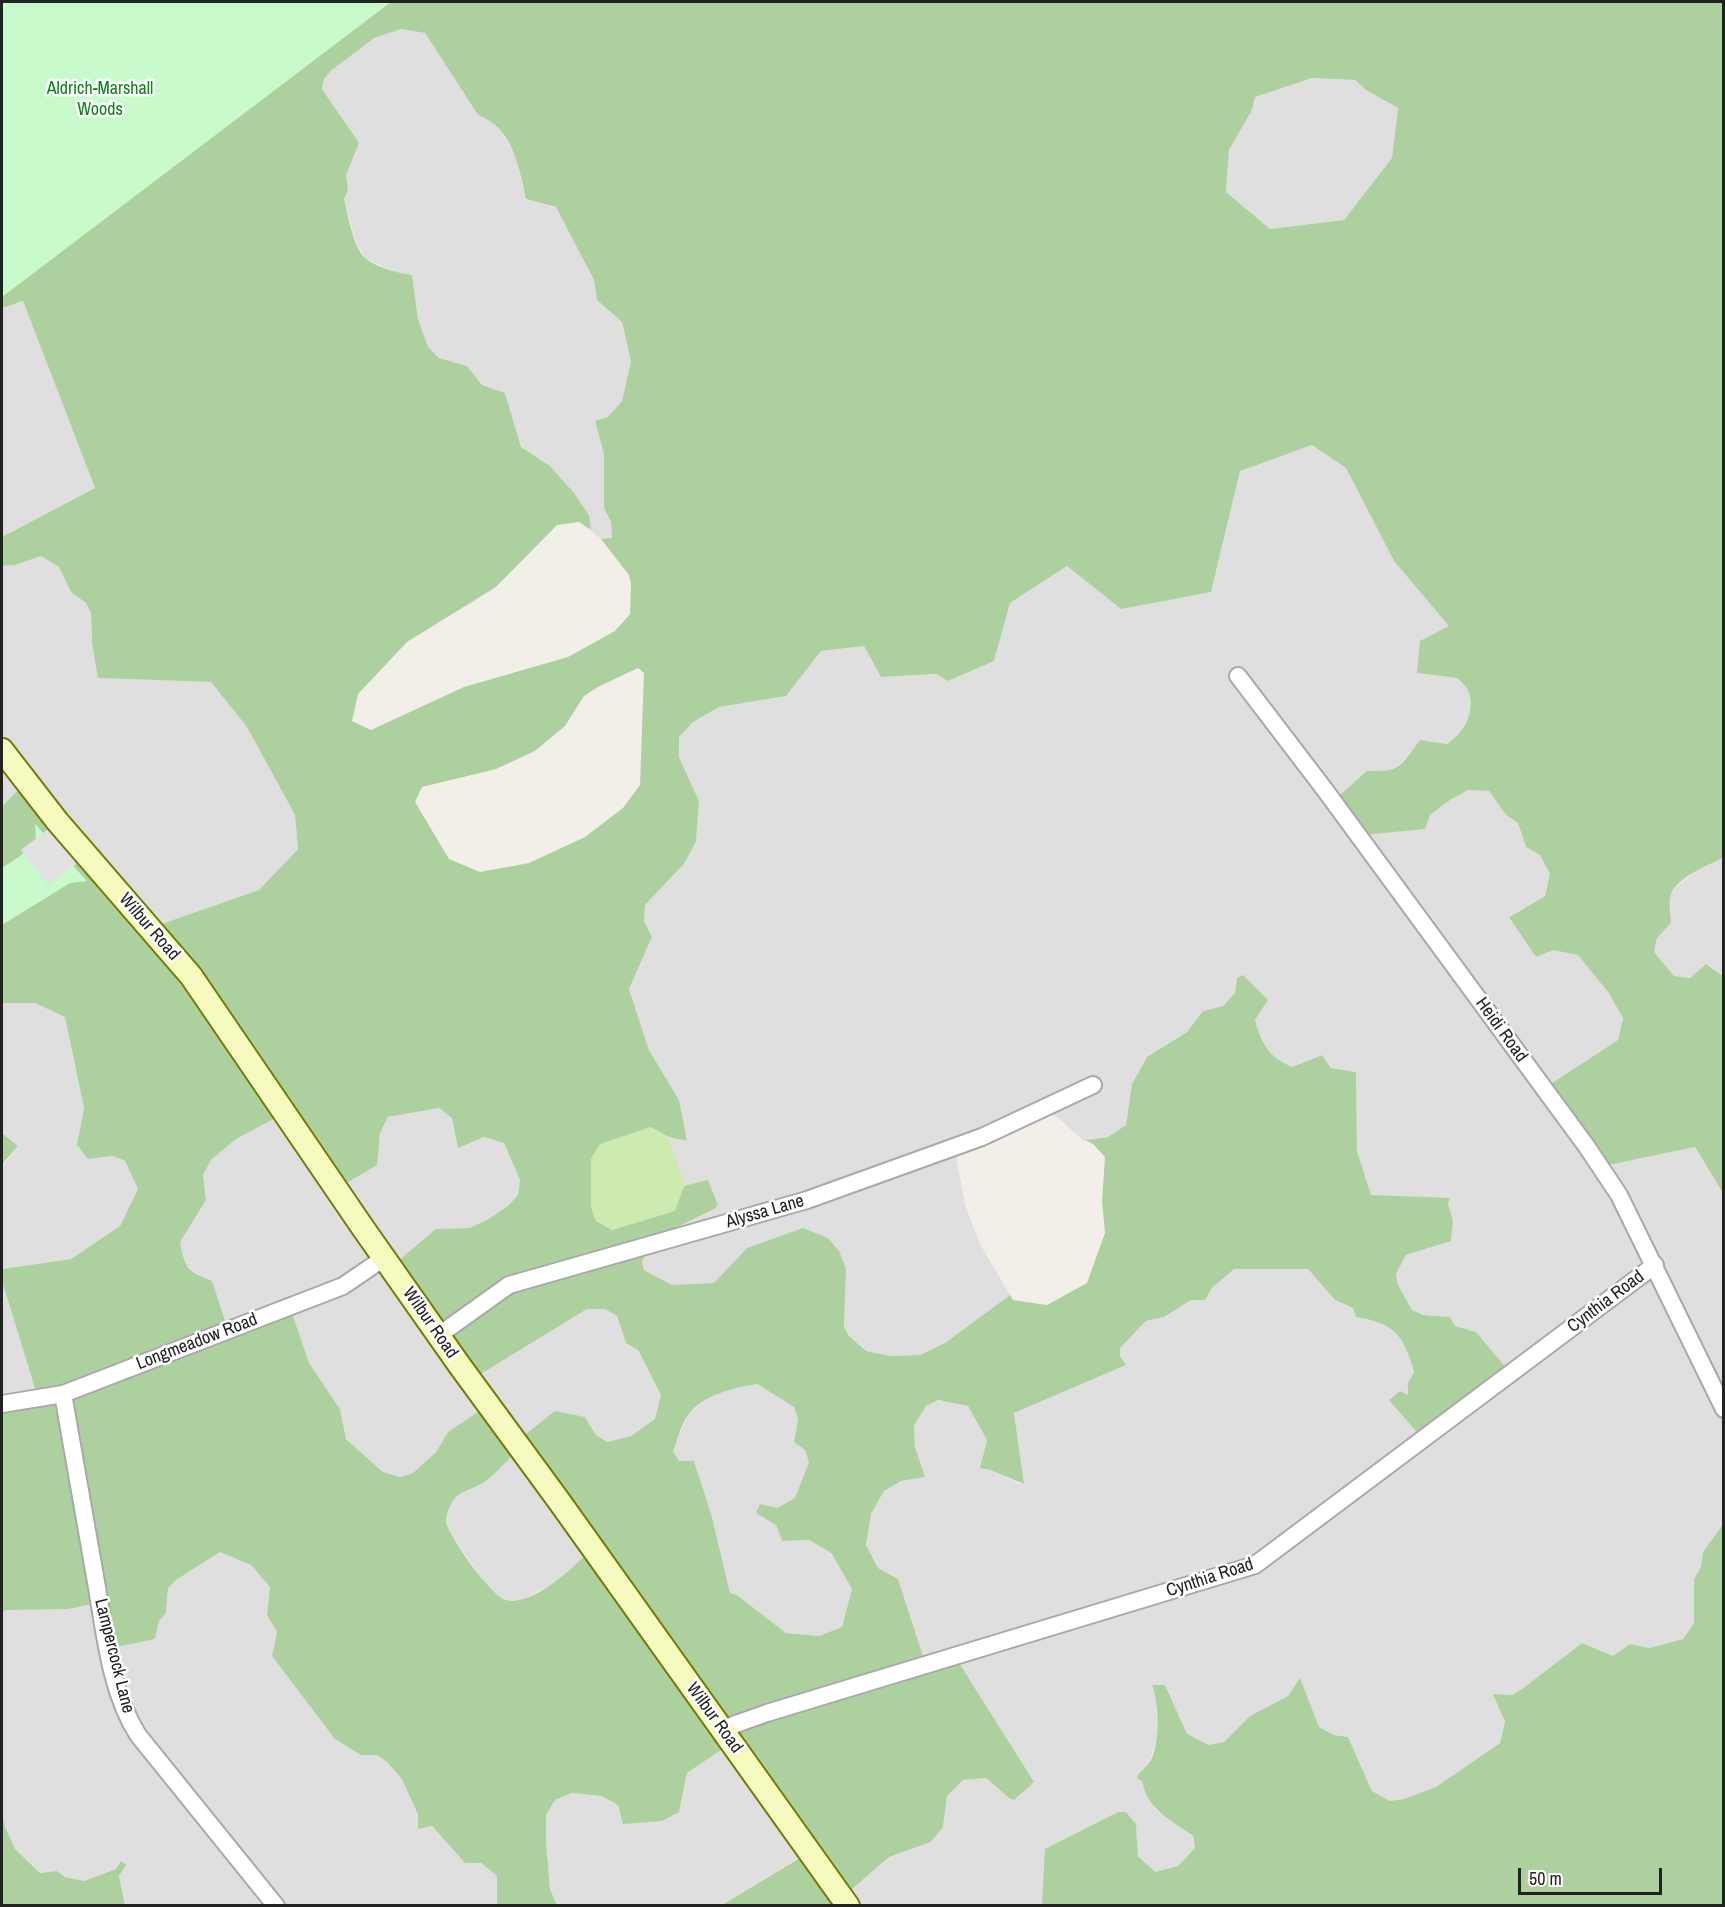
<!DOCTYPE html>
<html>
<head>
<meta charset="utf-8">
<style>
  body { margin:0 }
  #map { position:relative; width:1725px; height:1907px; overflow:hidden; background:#f2efe9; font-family:"Archivo Narrow",sans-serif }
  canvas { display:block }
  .frame { position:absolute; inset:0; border:3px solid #222; pointer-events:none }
  .scale { position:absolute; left:1518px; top:1868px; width:144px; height:27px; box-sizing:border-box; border:3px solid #222; border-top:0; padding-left:8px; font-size:18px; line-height:21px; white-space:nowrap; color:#222; -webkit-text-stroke:4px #fff; paint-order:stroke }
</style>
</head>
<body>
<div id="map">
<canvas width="1725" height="1907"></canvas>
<div class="frame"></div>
<div class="scale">50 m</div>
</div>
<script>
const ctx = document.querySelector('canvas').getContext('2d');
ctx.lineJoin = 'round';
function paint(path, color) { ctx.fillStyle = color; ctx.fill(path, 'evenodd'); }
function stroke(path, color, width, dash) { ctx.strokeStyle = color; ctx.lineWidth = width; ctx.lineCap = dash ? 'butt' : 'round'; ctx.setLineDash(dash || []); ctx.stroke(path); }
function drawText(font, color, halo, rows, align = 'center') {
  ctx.font = font + ' "Archivo Narrow",sans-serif'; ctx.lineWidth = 5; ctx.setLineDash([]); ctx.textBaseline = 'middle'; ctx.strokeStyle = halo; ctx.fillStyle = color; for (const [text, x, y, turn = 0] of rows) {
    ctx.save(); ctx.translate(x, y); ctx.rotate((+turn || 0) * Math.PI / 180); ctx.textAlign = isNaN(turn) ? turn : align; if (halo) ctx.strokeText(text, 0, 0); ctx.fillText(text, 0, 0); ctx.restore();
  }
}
paint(new Path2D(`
  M401,29L425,33L478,115L489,119L501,131L516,156L526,199L557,208L594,280L597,300L622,322L631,361L622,401L608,417L595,421L604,454V508L611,522L612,538L601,539L591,531L589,515L574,493L550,466L521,447L505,393L482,385L467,366L439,358L428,347L418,319L412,275L398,273L365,259L355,239L344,199L348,190L346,175L358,143L322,89L324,79L332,70L373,38Z
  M1312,78L1355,80L1366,90L1398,108L1392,158L1344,220L1270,229L1226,192L1229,150L1252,110L1255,97Z
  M23,301L95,488L2,537V308Z
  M1312,445L1346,468L1394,561L1450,626L1418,673L1457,678L1469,691L1471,713L1458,737L1447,744L1420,740L1399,766L1390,772L1366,771L1430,815L1450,800L1468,790L1489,791L1506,815L1518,823L1526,847L1540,855L1550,874L1545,896L1509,916L1553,950L1578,954L1608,992L1623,1018L1618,1040L1544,1089L1599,1167L1695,1147L1723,1193V1524L1703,1552L1701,1567L1694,1579V1623L1683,1639L1649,1648L1630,1644L1613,1656L1582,1643L1522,1689L1512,1695L1494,1694L1505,1722L1500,1743L1436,1787L1404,1799L1390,1801L1372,1791L1348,1737L1334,1735L1319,1727L1300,1679L1288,1696L1250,1716L1224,1742L1209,1745L1187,1734L1165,1685L1152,1686L1156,1695L1157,1735L1150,1761L1139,1772L1156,1810L1193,1837L1195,1848L1178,1867L1155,1872L1147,1866L1138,1856L1136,1824L1040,1905H848L844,1896L889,1857L931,1842L943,1827L947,1796L963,1780L986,1778L1009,1798L924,1659L898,1579L878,1568L866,1545L871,1514L884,1491L901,1481L924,1477L915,1447L914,1426L926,1406L937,1400L968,1406L987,1440L980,1468L990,1470L1020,1484H1024L1014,1413L1126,1365L1120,1356V1348L1146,1321L1164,1317L1191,1300H1205L1212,1288L1234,1269H1308L1335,1300L1353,1308L1356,1317L1369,1319L1392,1328L1407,1347L1414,1372L1408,1383L1421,1437L1476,1332L1455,1326L1450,1317L1423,1315L1412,1310L1398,1285L1396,1274L1406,1255L1451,1241L1453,1221L1448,1203L1371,1195L1357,1151L1356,1072L1331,1068L1322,1055L1291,1067L1280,1062L1261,1042L1255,1020L1265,1003L1237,978L1235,993L1223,1006L1203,1011L1187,1032L1147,1057L1132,1084L1126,1125L1108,1137L1087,1139L1084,1141L1057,1117L1041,1109L954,1144L965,1205L980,1244L1010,1295L945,1343L920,1355L891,1356L866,1351L849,1336L844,1327L846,1268L839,1251L747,1248L715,1283L672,1285L644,1270L642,1261L655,1238L714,1209L718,1205L684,1186V1180L651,1127L669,1137L687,1141L679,1100L649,1050L629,989L652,937L644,921L645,905L684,864L699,801L679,757V737L693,722L719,707L786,696L821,651L864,646L881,677L936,674L948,681L994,661L1010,603L1067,566L1117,606L1211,592L1240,470Z
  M41,556L59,567L71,592L86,603L91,613L92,643L99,678L211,682L247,727L295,815L298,849L259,890L150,928L2,807V566L15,565Z
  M1723,858V976L1707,964L1690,978L1674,976L1654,952L1657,938L1671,923L1670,896L1678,885L1699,869Z
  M2,1003H35L65,1017L84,1108L78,1145L88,1159L113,1156L125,1161L138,1189L120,1226L71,1259L2,1269V1167L18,1146L2,1133Z
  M439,1108L484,1137L504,1143L520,1180L518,1196L509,1205L487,1220L469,1228L436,1229L471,1380L587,1309H605L617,1316L626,1342L638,1350L661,1395L655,1419L631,1436L607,1442L596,1435L585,1417L516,1442L448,1432L436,1452L413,1473L400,1477L383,1472L346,1439L340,1409L309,1363L292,1314L231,1335L212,1282L194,1274L184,1262L179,1242L206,1200L203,1175L211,1160L236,1139L285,1113L377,1165L380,1133L388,1117Z
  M2,1281L37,1395L2,1407Z
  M757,1384L794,1407L798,1420L794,1442L805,1450L809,1462L795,1498L777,1508L776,1525L782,1541L809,1540L830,1553L852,1589L842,1627L819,1636L786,1633L737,1595L730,1593L712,1517L694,1461H679L673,1451L687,1416L707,1398L725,1391Z
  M518,1450L587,1554L552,1584L521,1600H505L490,1590L452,1536L446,1521L451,1503L461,1493L482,1483Z
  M220,1552L251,1565L270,1587L267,1615L277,1632L361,1755H377L387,1762L402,1779L418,1816V1829L432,1826L465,1863H481L497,1876V1905H125L119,1876L121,1861L116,1869L84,1881L65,1877L57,1871L40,1873L15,1849L5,1827L2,1811V1612L7,1610L97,1603L159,1621L166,1613L168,1588L176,1580Z
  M730,1744L803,1855L722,1905H557L550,1889L546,1841V1815L555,1800L572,1793L603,1796L618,1805L623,1824L679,1812L687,1773Z`), '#e0dfdf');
paint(new Path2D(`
  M651,1127L667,1136L684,1180L683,1192L676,1211L612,1230L596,1221L591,1207V1159L600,1144Z`), '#cdebb0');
paint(new Path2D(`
  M2,2H1723V858C1708,865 1673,879 1670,898C1669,906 1671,915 1671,923L1657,938L1654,952L1674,976L1690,978L1706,964L1723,976V1193L1695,1147L1599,1167L1543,1089L1618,1040L1623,1018L1608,992L1578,955L1553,950L1536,957L1509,917L1545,896L1550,874L1540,855L1526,847L1518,823L1506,815L1489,791L1468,790L1450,800L1430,815L1425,829L1363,835L1333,801L1367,771C1402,772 1399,767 1420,740L1447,744C1463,734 1475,714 1469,693C1468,688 1461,682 1457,678L1417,673L1420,641L1449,626L1394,561L1346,468L1312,445L1240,471L1211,592L1121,609L1067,566L1010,603L994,661L948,681L936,674L881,677L864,646L821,651L786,696L719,707L693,722L679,737V757L699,801L696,841L684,864L645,905L644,921L652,937L629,989L649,1050L679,1100L687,1141L669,1137L651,1127L600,1144L591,1159V1207L596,1221L612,1230L675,1211L684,1186L708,1180L718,1205L714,1209L655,1238L642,1261L644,1270L672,1285L714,1283L747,1248L803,1228L828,1238L839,1251L846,1268L844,1327L849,1336L866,1351L891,1356L920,1355L945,1343L1010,1295L1013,1300L1047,1305L1087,1283L1105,1233L1102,1201L1105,1157L1093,1144L1085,1140L1108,1137L1126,1125L1132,1084L1147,1057L1187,1032L1203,1011L1223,1006L1235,993L1237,978L1243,975L1268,1000L1255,1020C1261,1043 1269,1057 1292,1067L1322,1055L1331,1068L1356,1072L1357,1151L1371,1195L1450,1198L1448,1203L1453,1221L1451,1241L1406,1255L1396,1274L1398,1285L1412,1310L1423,1315L1450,1317L1455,1326L1476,1332L1507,1369L1421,1437L1389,1400L1400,1391L1408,1395V1383L1414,1372C1404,1335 1394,1323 1356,1317L1353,1308L1335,1300L1308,1269H1234L1212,1288L1205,1300H1191L1164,1317L1146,1321L1120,1348V1356L1126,1365L1014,1413L1024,1484L990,1470L980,1468L987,1440L968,1406L938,1400L926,1406L914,1426L915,1447L925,1477L901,1481L884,1491L871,1514L866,1545L878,1568L898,1579L924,1659L954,1655L1034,1782L1014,1800L1009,1798L986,1778L963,1780L947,1796L943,1827L931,1842L889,1857L844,1896L848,1905H722L803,1856L730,1744L687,1773L679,1812L662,1821L623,1824L618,1805L602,1796L572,1793L555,1800L546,1815V1841L550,1889L557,1905H497V1876L481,1863H465L432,1826L418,1829V1815L402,1779L387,1762L377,1755H361L335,1739L272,1656L277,1632L267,1615L270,1587L251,1565L220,1552L176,1580L168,1588L166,1613L159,1621L155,1639L107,1649L96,1603L68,1609L7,1610L2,1612V1407L37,1395L2,1281V1269L71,1259L120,1226L138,1189L125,1161L113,1156L88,1159L77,1145L84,1108L65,1017L35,1003H2V807L23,785L150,928L259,890L298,849L295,815L247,727L211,682L98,678L92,643L91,613L86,603L71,592L59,567L41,556L15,565L2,566V537L95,488L23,301L2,308ZM401,29L425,33L478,115C513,128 519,167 526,199L556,207L594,280L597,300L622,322L631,361L622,401L608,417L595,421L604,454V508L611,522L612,538L601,539L629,575L631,584L630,614L615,631L568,657L464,687L371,730L352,721L358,694L407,642L496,587L557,525L579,522L591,530L589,515L574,493L550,466L521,447L505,393L482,385L467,366L439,358L428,347L418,319L412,275C401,274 372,266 364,257C353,245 348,215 344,199L348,190L346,175L359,143L322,89L324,79L332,70L374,38ZM1312,78L1355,80L1366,90L1398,108L1392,158L1344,220L1270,229L1226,192L1229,150L1252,110L1255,97ZM638,668L644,673L640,785L623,808L585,837L529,863L480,872L449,859L415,802L422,787L496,769L535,751L565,726L584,696L598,687ZM439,1108L452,1118L458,1148L484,1137L504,1143L520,1180L518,1195L509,1205L487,1220L469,1228L436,1229L391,1267L471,1380L587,1309H605L617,1316L626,1343L638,1350L661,1395L655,1419L631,1436L607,1442L596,1435L585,1417L555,1411L516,1442L484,1408L448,1432L436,1452L413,1473L400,1477L383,1472L346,1439L340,1409L309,1363L292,1313L230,1335L212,1281C187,1271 185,1269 180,1242L206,1200L203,1175L211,1160L236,1139L285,1113L340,1187L377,1165L380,1133L388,1117ZM757,1384L794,1407L798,1420L794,1442L805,1450L809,1462L795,1498L777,1508L760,1504L756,1513L776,1525L782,1541L809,1540L831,1553L852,1589L842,1627L819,1636L786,1633L737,1595L730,1593L712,1517L694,1461H679L673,1451C678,1440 681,1424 688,1415C706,1393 732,1389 757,1384ZM518,1450L587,1554C569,1570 533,1606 506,1600C492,1597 448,1536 446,1521C446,1517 449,1508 451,1504C457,1492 470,1490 481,1484C494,1476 506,1461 518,1450Z
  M2,1133L18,1146L4,1162L2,1167Z
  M1723,1524V1905H1040L1042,1903L1045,1849L1118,1812H1126L1136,1824L1138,1856L1155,1872L1178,1866L1195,1848L1193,1836C1172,1821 1147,1809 1142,1781L1137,1778C1139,1770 1147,1767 1151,1760C1160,1741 1159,1704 1152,1685H1165L1187,1734L1209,1745L1224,1742L1250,1716L1288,1696L1300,1678L1319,1727L1334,1735L1348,1737L1372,1791L1390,1801L1404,1799L1436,1787L1500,1743L1505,1722L1493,1694L1512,1695L1522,1689L1582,1643L1613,1656L1630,1644L1649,1648L1683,1639L1694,1623V1579L1701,1567L1703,1552Z
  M2,1811L5,1827L15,1849L40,1873L57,1871L65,1877L84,1881L116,1869L121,1861L126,1865L119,1876L125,1905H2Z`), '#add19e');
paint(new Path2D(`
  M2,2H391L2,297Z
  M35,824L87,881L70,883L2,925V868L20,856L36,840Z`), '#c8facc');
paint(new Path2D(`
  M52,826L81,860L48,885L21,850Z`), '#e2e2e2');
const street = new Path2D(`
  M1238,676L1325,790L1587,1147L1619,1195L1724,1409
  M439,1335L509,1285L807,1200L982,1137L1093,1085
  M63,1394C74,1457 85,1520 96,1582C105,1633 110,1691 138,1735L276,1906
  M2,1404L63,1394L343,1286L384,1258
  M722,1729L767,1713L1255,1565L1655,1265`);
const secondary = new Path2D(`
  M2,750L57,821L191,976L363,1228L460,1366L559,1501L848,1906`);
stroke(street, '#a9a9a9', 20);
stroke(secondary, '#707d05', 26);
stroke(street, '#fff', 16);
stroke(secondary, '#f7fabf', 22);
drawText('18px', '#0c8416', '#fff', [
  ["Aldrich-Marshall",100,89],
  ["Woods",100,110]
]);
drawText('18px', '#222', '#fff', [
  ["Wilbur Road",149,927,49],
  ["Heidi Road",1501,1030,54],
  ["Alyssa Lane",765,1212,-16],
  ["Cynthia Road",1606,1302,-37],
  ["Wilbur Road",430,1323,55],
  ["Longmeadow Road",197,1342,-21],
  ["Cynthia Road",1210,1578,-18],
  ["Lampercock Lane",114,1656,76],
  ["Wilbur Road",714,1718,54]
]);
</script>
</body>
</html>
